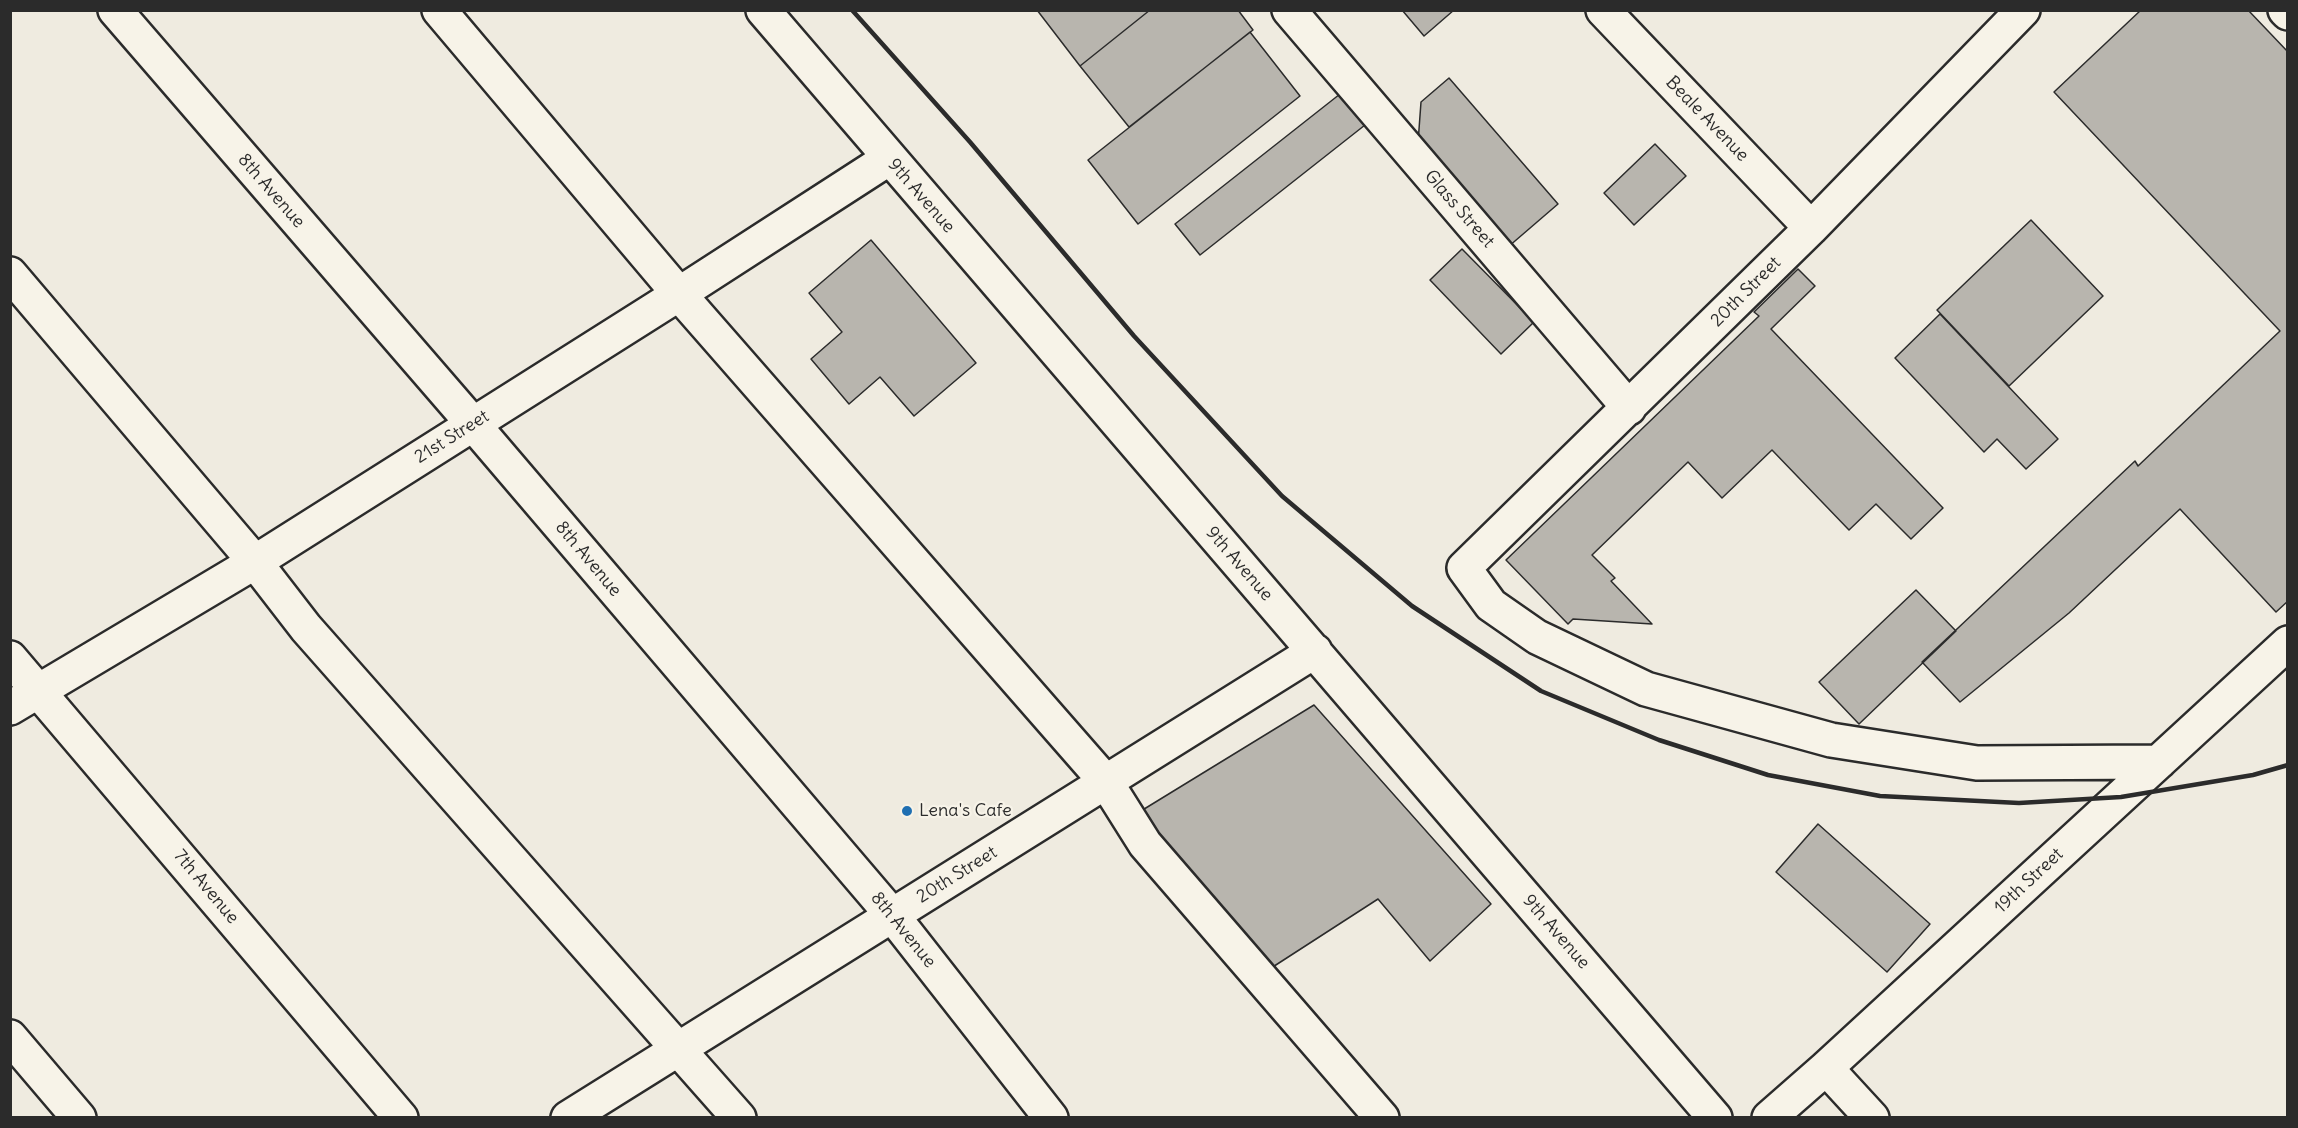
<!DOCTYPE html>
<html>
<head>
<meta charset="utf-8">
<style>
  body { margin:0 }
  #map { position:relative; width:2298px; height:1128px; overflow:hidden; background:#efebe0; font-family:Delius,sans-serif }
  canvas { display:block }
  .frame { position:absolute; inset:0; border:12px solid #2b2b2b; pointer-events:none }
</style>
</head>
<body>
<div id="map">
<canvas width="2298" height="1128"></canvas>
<div class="frame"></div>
</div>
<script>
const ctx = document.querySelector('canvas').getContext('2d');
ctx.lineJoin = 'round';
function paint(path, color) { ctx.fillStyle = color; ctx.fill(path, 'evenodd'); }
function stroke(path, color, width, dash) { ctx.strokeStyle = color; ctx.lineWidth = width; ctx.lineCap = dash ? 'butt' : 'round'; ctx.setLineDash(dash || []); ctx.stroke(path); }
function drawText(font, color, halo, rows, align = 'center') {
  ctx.font = font + ' Delius,sans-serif'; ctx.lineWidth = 4.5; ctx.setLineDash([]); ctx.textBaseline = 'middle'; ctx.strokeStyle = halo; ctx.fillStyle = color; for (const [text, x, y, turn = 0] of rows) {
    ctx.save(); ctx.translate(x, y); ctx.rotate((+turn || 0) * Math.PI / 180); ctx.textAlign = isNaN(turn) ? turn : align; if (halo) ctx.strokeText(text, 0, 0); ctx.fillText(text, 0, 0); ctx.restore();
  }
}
const building = new Path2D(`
  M1037,10H1150L1080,66Z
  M1150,10H1238L1253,30L1129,127L1080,66Z
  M1402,10H1454L1424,36Z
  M2141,10H2248L2288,52V601L2276,612L2180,509L2069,613L1960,702L1922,662L2135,461L2138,466L2280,331L2054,92Z
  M1250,32L1300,96L1138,224L1088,160Z
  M1449,78L1558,204L1508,247L1418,143L1421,102Z
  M1340,94L1365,125L1200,255L1175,224Z
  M1655,144L1686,176L1634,225L1604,193Z
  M2031,220L2103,296L2009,386L1937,310Z
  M871,240L976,363L914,416L880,377L849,404L811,359L842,332L809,293Z
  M1462,249L1534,322L1501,354L1430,280Z
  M1798,269L1815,286L1771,329L1943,508L1911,539L1876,504L1849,530L1772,450L1722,498L1688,462L1592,555L1615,578L1611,581L1652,624L1573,619L1568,624L1506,560L1759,316L1754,312Z
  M1940,314L2058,439L2026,469L1997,439L1984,452L1895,358Z
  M1916,590L1956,631L1859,724L1819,682Z
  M1314,705L1491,904L1430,961L1378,899L1265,972L1136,814Z
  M1818,824L1930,924L1887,972L1776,872Z`);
paint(building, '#b8b5ae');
stroke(building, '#2b2b2b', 1.5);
const minor = new Path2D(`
  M115,10L473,424L892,915L1051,1118
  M439,10L679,294L1106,782L1145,844L1382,1118
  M763,10L1715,1118
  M1289,10L1629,408
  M1603,10L1811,228
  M2023,10L1811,228L1464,568L1491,605L1537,637L1646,689L1831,740L1977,763L2159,762
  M2285,10L2288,13
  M10,274L255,562L306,628L739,1118
  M10,708L255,562L679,294L888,159
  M10,1037L79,1118
  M1826,1068L1872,1118
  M568,1118L1315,651
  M1769,1118L1826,1068L2288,643`);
const major = new Path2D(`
  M10,658L401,1118`);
stroke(minor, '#2b2b2b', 38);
stroke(major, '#2b2b2b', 38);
stroke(minor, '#f7f3e8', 33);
stroke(major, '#f7f3e8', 33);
stroke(new Path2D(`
  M852,10L970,142L1134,336L1282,496L1412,606L1541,691L1659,740L1768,775L1880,796L2019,803L2121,797L2253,775L2288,765`), '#2b2b2b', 4.5);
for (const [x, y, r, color] of [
  [907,811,6,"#1f6fb2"]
]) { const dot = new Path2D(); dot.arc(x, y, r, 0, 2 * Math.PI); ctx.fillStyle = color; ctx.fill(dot); stroke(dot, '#f7f3e8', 2); }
drawText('18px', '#2b2b2b', '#f7f3e8', [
  ["Beale Avenue",1707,119,46],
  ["8th Avenue",271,191,49],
  ["9th Avenue",921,196,49],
  ["Glass Street",1459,209,49],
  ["20th Street",1746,292,-45],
  ["21st Street",452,437,-32],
  ["8th Avenue",588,559,50],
  ["9th Avenue",1239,564,49],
  ["20th Street",957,875,-32],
  ["19th Street",2029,881,-43],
  ["7th Avenue",206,887,50],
  ["8th Avenue",903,930,51],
  ["9th Avenue",1556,932,49]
]);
drawText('18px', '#2b2b2b', '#f7f3e8', [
  ["Lena's Cafe",919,811]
], 'left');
</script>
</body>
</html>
